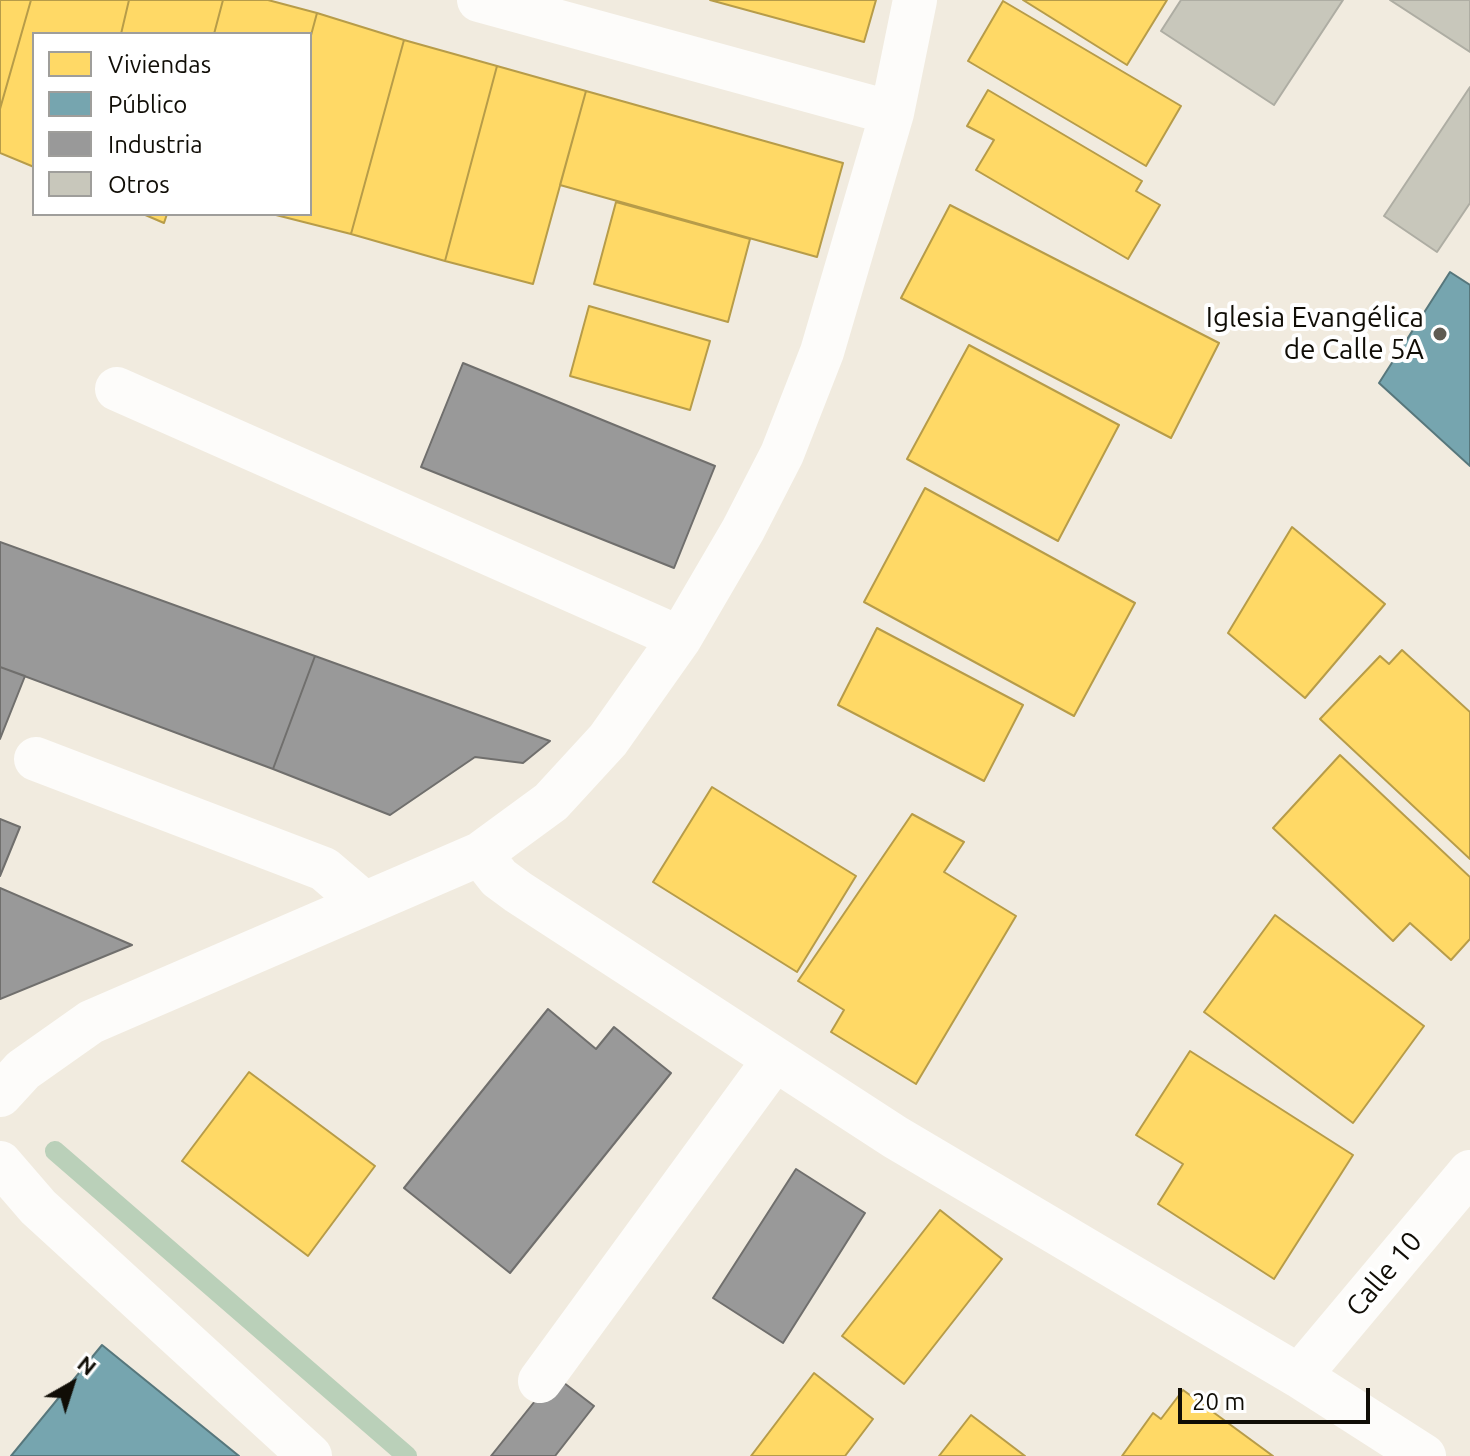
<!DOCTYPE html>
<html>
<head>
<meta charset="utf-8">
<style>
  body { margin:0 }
  #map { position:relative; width:1470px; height:1456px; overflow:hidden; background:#f1ebdf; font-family:Ubuntu,sans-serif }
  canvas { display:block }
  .legend { position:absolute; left:32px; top:32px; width:280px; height:184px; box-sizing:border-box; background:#fff; border:2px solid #9f9e9b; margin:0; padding:10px 14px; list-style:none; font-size:24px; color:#100d06 }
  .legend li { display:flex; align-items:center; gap:16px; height:40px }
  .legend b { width:40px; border:2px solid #9f9e9b }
  .north { position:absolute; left:32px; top:1344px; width:80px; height:80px; -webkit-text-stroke:6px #fff; paint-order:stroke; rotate:39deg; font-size:22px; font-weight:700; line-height:32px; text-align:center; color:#100d06 }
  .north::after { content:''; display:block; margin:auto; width:28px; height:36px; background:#100d06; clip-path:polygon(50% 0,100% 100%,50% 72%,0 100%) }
  .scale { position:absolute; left:1178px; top:1388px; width:192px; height:36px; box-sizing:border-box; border:4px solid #100d06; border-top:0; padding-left:10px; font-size:24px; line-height:28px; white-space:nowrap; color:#100d06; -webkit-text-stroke:6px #fff; paint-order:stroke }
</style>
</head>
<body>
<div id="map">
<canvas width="1470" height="1456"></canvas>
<ul class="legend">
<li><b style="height:22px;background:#ffd966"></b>Viviendas</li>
<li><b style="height:22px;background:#76a5af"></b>Público</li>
<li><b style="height:22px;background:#999"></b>Industria</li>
<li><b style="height:22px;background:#c8c7bb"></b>Otros</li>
</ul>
<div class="north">N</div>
<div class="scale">20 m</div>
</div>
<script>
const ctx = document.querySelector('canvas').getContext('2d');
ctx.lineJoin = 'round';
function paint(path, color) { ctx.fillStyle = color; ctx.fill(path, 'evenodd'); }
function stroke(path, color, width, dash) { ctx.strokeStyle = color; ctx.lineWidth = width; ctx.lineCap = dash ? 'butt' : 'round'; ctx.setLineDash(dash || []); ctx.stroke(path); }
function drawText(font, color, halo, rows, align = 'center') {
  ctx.font = font + ' Ubuntu,sans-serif'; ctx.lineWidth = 8; ctx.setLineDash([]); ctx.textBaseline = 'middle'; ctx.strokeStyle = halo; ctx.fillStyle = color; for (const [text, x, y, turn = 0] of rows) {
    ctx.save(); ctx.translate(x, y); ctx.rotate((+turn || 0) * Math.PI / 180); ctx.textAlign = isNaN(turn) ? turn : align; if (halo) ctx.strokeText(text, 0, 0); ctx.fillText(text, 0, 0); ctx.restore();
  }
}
const homes = new Path2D(`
  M0,0H31L0,109Z
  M31,0H129L121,34H34V167L0,153V109Z
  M129,0H223L214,34H121Z
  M223,0H268L317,13L310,39V34H214Z
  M710,0H876L864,42Z
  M1023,0H1167L1127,65Z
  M1003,1L1181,106L1146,166L968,61Z
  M317,13L404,40L351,234L272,214H310V39Z
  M404,40L497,66L445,261L351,234Z
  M497,66L586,91L533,284L445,261Z
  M988,90L1142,181L1136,191L1160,205L1128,259L976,170L994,140L967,126Z
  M586,91L843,163L817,257L560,185Z
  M616,202L750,239L728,322L594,284Z
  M950,205L1219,343L1171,438L901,298Z
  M143,214H167L164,223Z
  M589,306L710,341L690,410L570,376Z
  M969,345L1119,425L1058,541L907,459Z
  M925,488L1135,603L1074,716L864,602Z
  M1292,527L1385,604L1305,698L1228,633Z
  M877,628L1023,705L984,781L838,705Z
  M1402,650L1470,712V859L1320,719L1380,656L1389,664Z
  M1340,755L1470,877V939L1451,960L1410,923L1393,941L1273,828Z
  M712,787L856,876L797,972L653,882Z
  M912,814L964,842L944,872L1016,916L916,1084L831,1032L844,1010L798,981Z
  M1275,915L1424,1026L1353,1123L1204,1012Z
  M1190,1051L1353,1155L1274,1279L1158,1204L1183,1164L1136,1135Z
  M249,1072L375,1166L308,1256L182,1161Z
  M940,1210L1002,1259L904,1384L842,1336Z
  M814,1373L873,1419L845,1456H751Z
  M1183,1390L1273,1456H1122L1153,1413L1161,1419Z
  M971,1415L1025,1456H939Z`);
paint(homes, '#ffd966');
stroke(homes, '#b79c49', 2);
const public = new Path2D(`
  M1450,272L1470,285V466L1379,383Z
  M102,1345L239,1456H11Z`);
paint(public, '#76a5af');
stroke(public, '#57777c', 2);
const industry = new Path2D(`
  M463,363L715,466L674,568L421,467Z
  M0,542L315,656L273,769L0,667Z
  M315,656L550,741L523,763L475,757L390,815L273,769Z
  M0,667L25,676L0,739Z
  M0,819L20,827L0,876Z
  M0,888L132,945L0,999Z
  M548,1009L596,1049L614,1027L671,1073L510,1273L404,1188Z
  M796,1169L865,1213L783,1343L713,1298Z
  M555,1376L594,1406L555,1456H491Z`);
paint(industry, '#999');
stroke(industry, '#706f6d', 2);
stroke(new Path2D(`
  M55,1151L407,1456`), '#bad0b9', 20);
const building = new Path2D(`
  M1181,0H1343L1274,105L1161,31Z
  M1390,0H1470V52Z
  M1470,87V203L1437,252L1384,216Z`);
paint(building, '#c8c7bb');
stroke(building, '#aeada3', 2);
stroke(new Path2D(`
  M479,0L892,113
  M117,389L680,638
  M36,759L324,869L365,904
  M480,854L499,878L518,892L895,1137L1299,1376L1424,1456
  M0,1095L23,1070L91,1022L480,854L551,802L608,740L680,638L743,530L782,454L822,352L892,113L915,0
  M0,1163L38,1207L310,1456
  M1299,1376L1470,1172
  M540,1381L775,1059`), '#fdfcfa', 44);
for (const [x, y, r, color] of [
  [1440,334,8,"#5f5b52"]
]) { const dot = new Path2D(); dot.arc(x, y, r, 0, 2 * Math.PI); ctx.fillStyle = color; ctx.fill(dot); stroke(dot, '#fff', 3); }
drawText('28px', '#100d06', '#fff', [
  ["Iglesia Evangélica",1424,318],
  ["de Calle 5A",1424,350]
], 'right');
drawText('28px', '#100d06', '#fff', [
  ["Calle 10",1384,1274,-50]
]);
</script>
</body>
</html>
